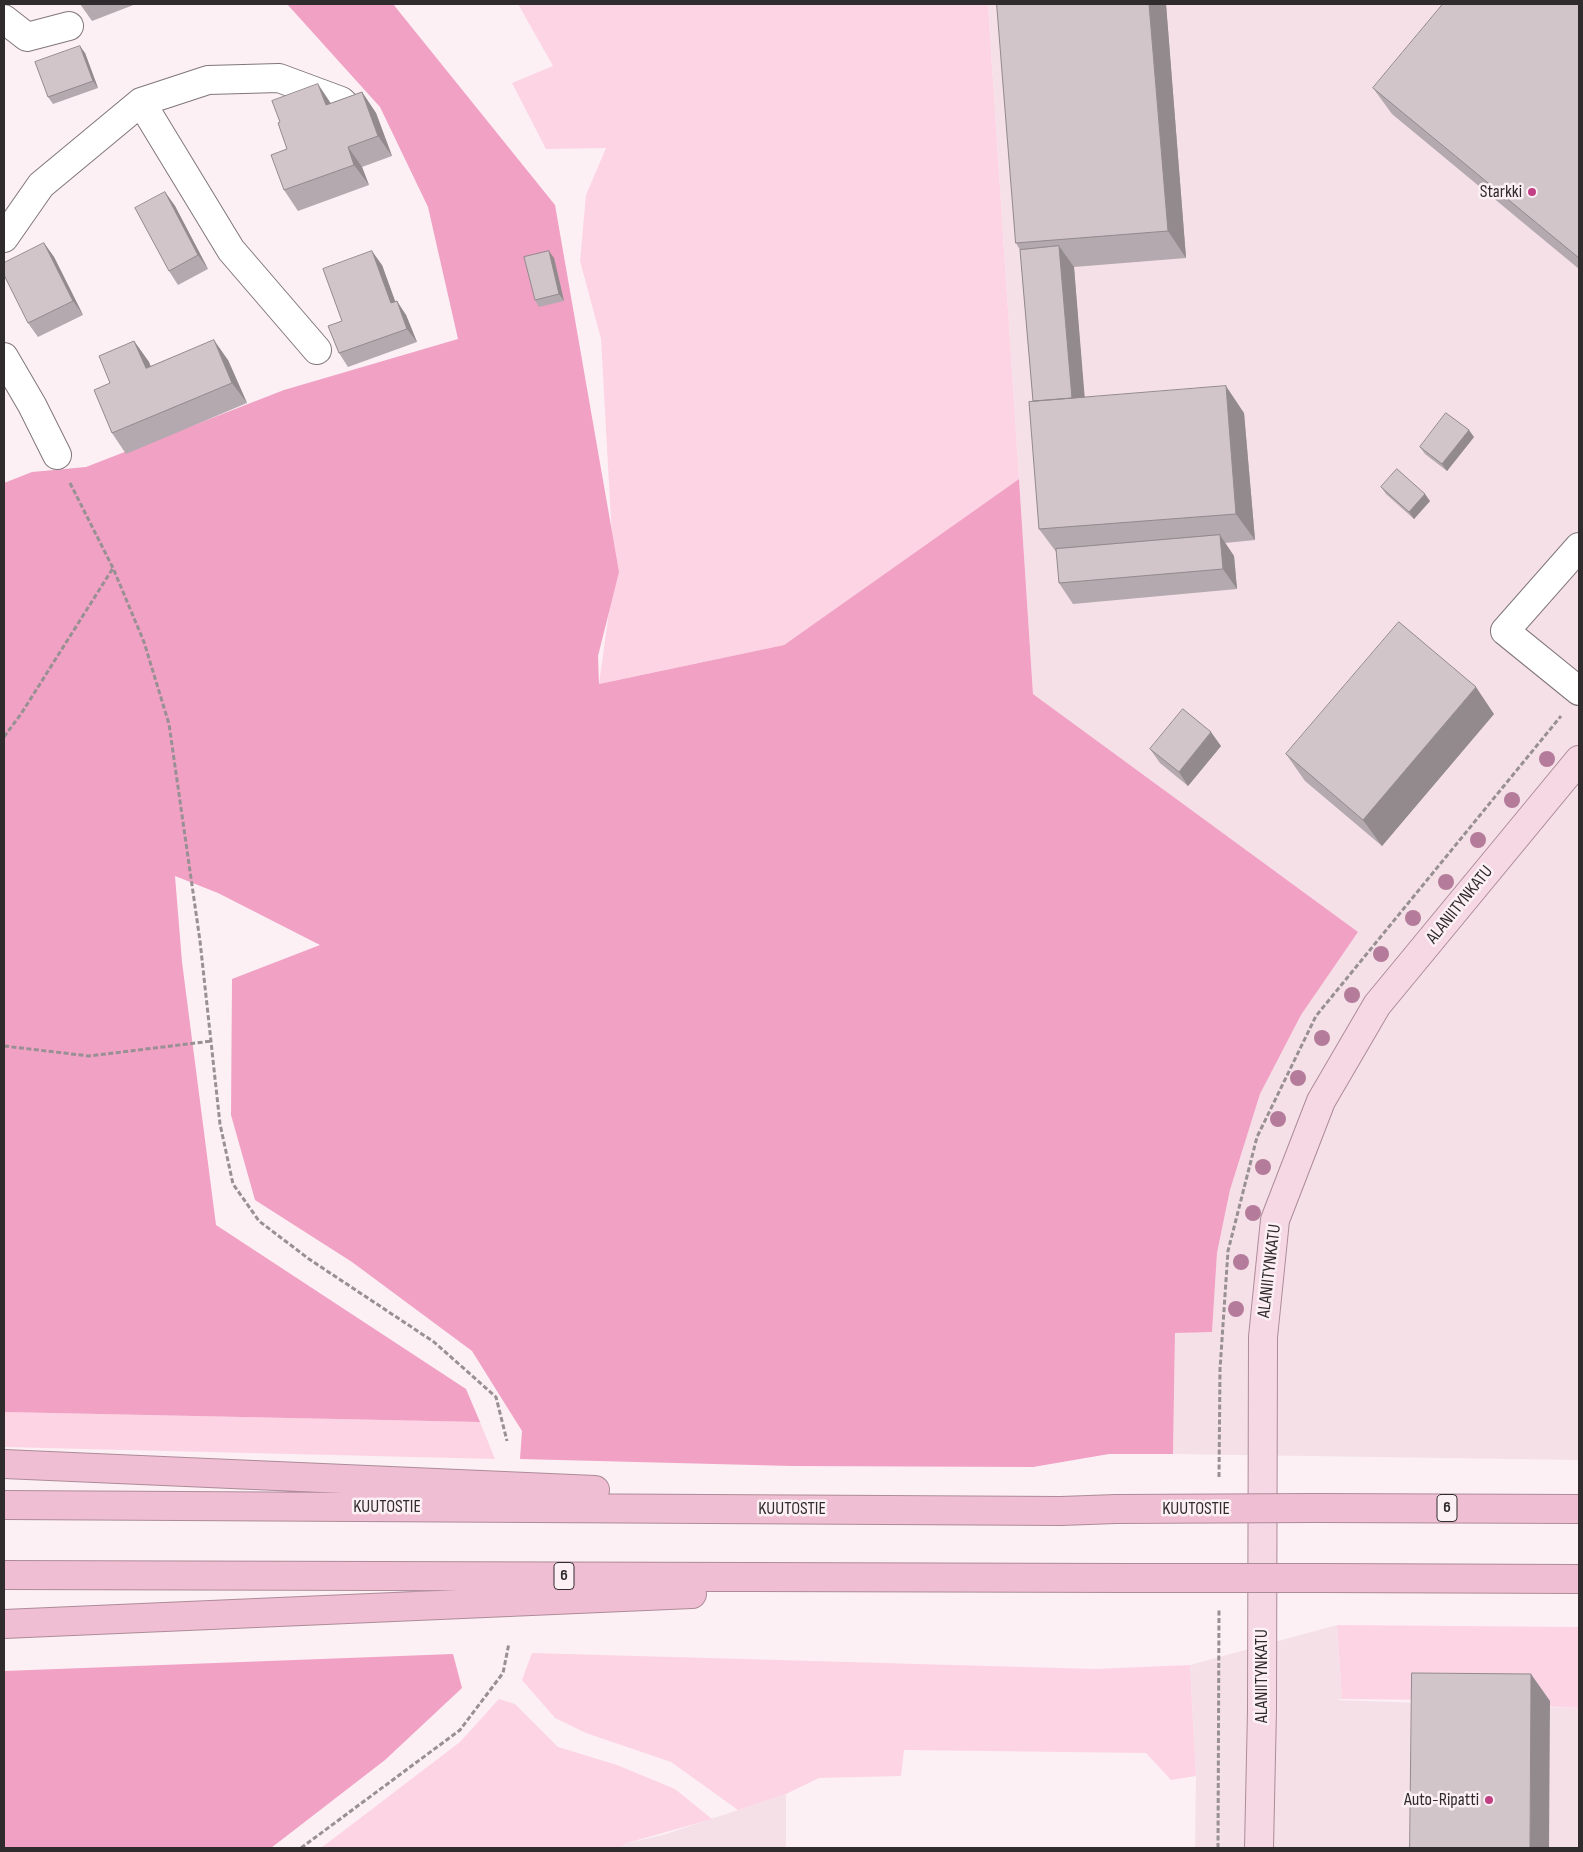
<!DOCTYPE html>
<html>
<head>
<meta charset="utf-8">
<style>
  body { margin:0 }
  #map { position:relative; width:1583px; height:1852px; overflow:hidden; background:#fcf0f5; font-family:"Sofia Sans Condensed",sans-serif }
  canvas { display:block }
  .frame { position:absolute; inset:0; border:5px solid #302b2d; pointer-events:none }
</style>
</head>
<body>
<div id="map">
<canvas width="1583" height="1852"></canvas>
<div class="frame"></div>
</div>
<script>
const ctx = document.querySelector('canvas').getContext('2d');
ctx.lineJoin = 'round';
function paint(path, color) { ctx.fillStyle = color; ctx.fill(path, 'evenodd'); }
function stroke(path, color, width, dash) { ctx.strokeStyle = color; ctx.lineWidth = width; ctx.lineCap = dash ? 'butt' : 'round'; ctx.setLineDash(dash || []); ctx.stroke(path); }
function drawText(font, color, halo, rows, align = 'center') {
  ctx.font = font + ' "Sofia Sans Condensed",sans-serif'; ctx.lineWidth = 5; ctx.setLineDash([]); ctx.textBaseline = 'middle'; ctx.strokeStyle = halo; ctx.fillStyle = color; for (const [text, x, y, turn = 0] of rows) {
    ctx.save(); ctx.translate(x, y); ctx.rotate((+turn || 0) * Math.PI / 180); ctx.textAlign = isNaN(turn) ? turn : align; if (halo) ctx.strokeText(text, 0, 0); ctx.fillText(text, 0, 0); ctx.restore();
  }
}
paint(new Path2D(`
  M988,4H1579V1460L1173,1454L1175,1333L1212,1331L1217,1253L1230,1190L1260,1094L1301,1015L1358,932L1033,694Z
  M1337,1625L1342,1699L1336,1700L1579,1708V1848H1195L1196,1776L1190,1665Z
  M786,1794V1848H619L627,1843L663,1835Z`), '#f5e0e8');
paint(new Path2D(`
  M518,4H988L1019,479L784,645L599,684L614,575L601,339L580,261L586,195L606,148L546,149L512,83L553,66Z
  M4,1412L480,1422L495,1459L4,1447Z
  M1337,1625L1579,1627V1708L1430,1700L1342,1699Z
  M532,1653L1094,1669L1190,1665L1196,1776L1171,1780L1146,1753L904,1750L901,1776L819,1778L786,1794L738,1810L671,1762L586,1733L555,1718L522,1680Z
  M499,1699L515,1704L558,1747L617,1765L675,1789L712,1819L627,1843L619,1848H321L460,1742Z`), '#fdd4e4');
paint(new Path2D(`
  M287,4H393L555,205L619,572L598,656L599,684L784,645L1019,479L1033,694L1358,932L1301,1015L1260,1094L1230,1190L1217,1253L1212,1332L1175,1333L1173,1454H1109L1033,1467L792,1466L520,1459L522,1431L472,1351L352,1262L255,1200L231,1115L232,979L320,945L218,893L175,876L182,962L216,1225L466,1389L480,1422L4,1412V483L32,472L86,467L284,390L458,339L428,207L380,107Z
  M453,1654L462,1688L385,1760L271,1848H4V1671Z`), '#f1a1c4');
const minor = new Path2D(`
  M4,19L27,37L69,26
  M141,102L231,250L317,350
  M4,238L41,185L141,102L208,80L279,78L341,101L357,116
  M4,357L32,405L57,455
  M1579,547L1505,631L1579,691`);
const major = new Path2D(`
  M1259,1848L1262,1710L1263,1337L1275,1220L1321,1101L1377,1005L1579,760`);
const highway = new Path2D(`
  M4,1464L595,1490
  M4,1505L1061,1511L1116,1509
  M1315,1508L1579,1509
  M4,1575L1125,1578
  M1320,1578L1579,1579
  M4,1624L692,1594`);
stroke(minor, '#80767a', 30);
stroke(major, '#ad8b98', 30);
stroke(highway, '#ad8b98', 30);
stroke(new Path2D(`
  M70,483L113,568L144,642L169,724L200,941L220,1124L233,1184L259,1221L309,1259L434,1342L496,1397L507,1441
  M4,737L21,714L113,568
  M4,1046L89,1056L212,1041
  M1219,1477L1220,1369L1228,1251L1257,1137L1316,1016L1561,716
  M301,1848L460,1730L503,1673L509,1643
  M1218,1848L1219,1608`), '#989093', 3, [5, 2.5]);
stroke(minor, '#fff', 28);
stroke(major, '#f6d8e4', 28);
stroke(highway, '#f0bed2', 28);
const highwayBridge = new Path2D(`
  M1116,1509L1315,1508
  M1125,1578H1320`);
stroke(highwayBridge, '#ad8b98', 30, []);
stroke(highwayBridge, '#f0bed2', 28);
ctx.fillStyle = '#b47c9a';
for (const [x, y] of [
  [1547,759],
  [1512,800],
  [1478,840],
  [1446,882],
  [1413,918],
  [1381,954],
  [1352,995],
  [1322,1038],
  [1298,1078],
  [1278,1119],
  [1263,1167],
  [1253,1213],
  [1241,1262],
  [1236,1309]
]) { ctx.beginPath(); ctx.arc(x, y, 8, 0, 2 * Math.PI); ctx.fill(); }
paint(new Path2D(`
  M80,4H136L92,21Z
  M997,4H1166L1186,258L1074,267L1084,397L1244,413L1255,540L1225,543L1234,556L1237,589L1073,604L1059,583L1057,553L1039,529L1033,401L1020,250L1016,243Z
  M1579,4V269L1392,114L1373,88Z
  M85,53L98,88L53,104L48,97Z
  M362,92L376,113L392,156L362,167L369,185L298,211L284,190L287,149L331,103Z
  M165,192L175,206L208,269L178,285L169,271Z
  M44,243L54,257L83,315L38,337L28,323Z
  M554,258L564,301L539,307L535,300Z
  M382,265L395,302L406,315L417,342L348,367L339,353L342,321Z
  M134,341L149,362L150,366L228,360L247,403L126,454L112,433L110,383Z
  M1474,437L1447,471L1425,454L1420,447Z
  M1381,487L1430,501L1414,519L1386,494Z
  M1494,714L1382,846L1305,781L1286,754Z
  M1221,746L1188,786L1160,763L1150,749Z`), '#b4a9ae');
paint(new Path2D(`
  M1149,4H1166L1186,258L1168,231Z
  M80,46L85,53L98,88L93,81Z
  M318,84L332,105H326Z
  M362,92L376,113L392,156L378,136Z
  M348,147L362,167L369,185L354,165Z
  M165,192L175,206L208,269L198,255Z
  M44,243L54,257L83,315L73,301Z
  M1059,246L1074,267L1087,425L1072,405Z
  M372,251L382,265L401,317L391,303Z
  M549,251L554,258L564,301L559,294Z
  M397,301L406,315L417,342L407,329Z
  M214,340L228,360L247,403L232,383Z
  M134,341L149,362L160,389L146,368Z
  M1226,386L1244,413L1255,540L1236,514Z
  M1469,430L1474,437L1447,471L1442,464Z
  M1425,494L1430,501L1414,519L1409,512Z
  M1220,535L1234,556L1237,589L1223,569Z
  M1476,687L1494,714L1382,846L1363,820Z
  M1211,732L1221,746L1188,786L1179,772Z
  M1531,1674L1550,1701L1549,1848H1530Z`), '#928a8d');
const building = new Path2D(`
  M997,4H1149L1168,231L1016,243Z
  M1443,4H1579V258L1373,88Z
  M80,46L93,81L48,97L35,62Z
  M318,84L326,105L362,92L378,136L348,147L354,165L284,190L271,155L287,149L278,123L280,122L272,101Z
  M165,192L198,255L169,271L135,208Z
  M44,243L73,301L28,323L4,275V263Z
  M1059,246L1072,398L1033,401L1020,250Z
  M372,251L391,303L397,301L407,329L339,353L328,326L342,321L323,269Z
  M549,251L559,294L535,300L524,257Z
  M214,340L232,383L112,433L94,390L110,383L99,356L134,341L146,368Z
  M1226,386L1236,514L1039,529L1029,402Z
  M1446,413L1469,430L1442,464L1420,447Z
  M1397,469L1425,494L1409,512L1381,487Z
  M1220,535L1223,569L1059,583L1056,549Z
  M1399,622L1476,687L1363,820L1286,754Z
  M1183,709L1211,732L1179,772L1150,749Z
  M1412,1673L1531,1674L1530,1848H1410Z`);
paint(building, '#d1c5ca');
stroke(building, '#928a8d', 1);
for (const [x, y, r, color] of [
  [1532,192,5,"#c33f84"],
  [1489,1800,5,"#c33f84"]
]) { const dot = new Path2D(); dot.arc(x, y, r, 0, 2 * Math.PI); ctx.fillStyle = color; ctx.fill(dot); stroke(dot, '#fcf0f5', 2); }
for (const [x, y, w] of [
  [1447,1508,20],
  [564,1576,20]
]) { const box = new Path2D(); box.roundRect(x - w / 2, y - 13.5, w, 27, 4); ctx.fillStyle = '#fcf0f5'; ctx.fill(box); stroke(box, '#302b2d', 1); }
drawText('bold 16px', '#302b2d', null, [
  ["6",1447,1508],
  ["6",564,1576]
]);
drawText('18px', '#302b2d', '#fcf0f5', [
  ["Starkki",1522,192],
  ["Auto-Ripatti",1479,1800]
], 'right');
drawText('18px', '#302b2d', '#fcf0f5', [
  ["ALANIITYNKATU",1460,905,-51],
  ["ALANIITYNKATU",1270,1271,-83],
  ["KUUTOSTIE",387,1507],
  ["KUUTOSTIE",792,1509],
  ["KUUTOSTIE",1196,1509],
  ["ALANIITYNKATU",1262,1676,-90]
]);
</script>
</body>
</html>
